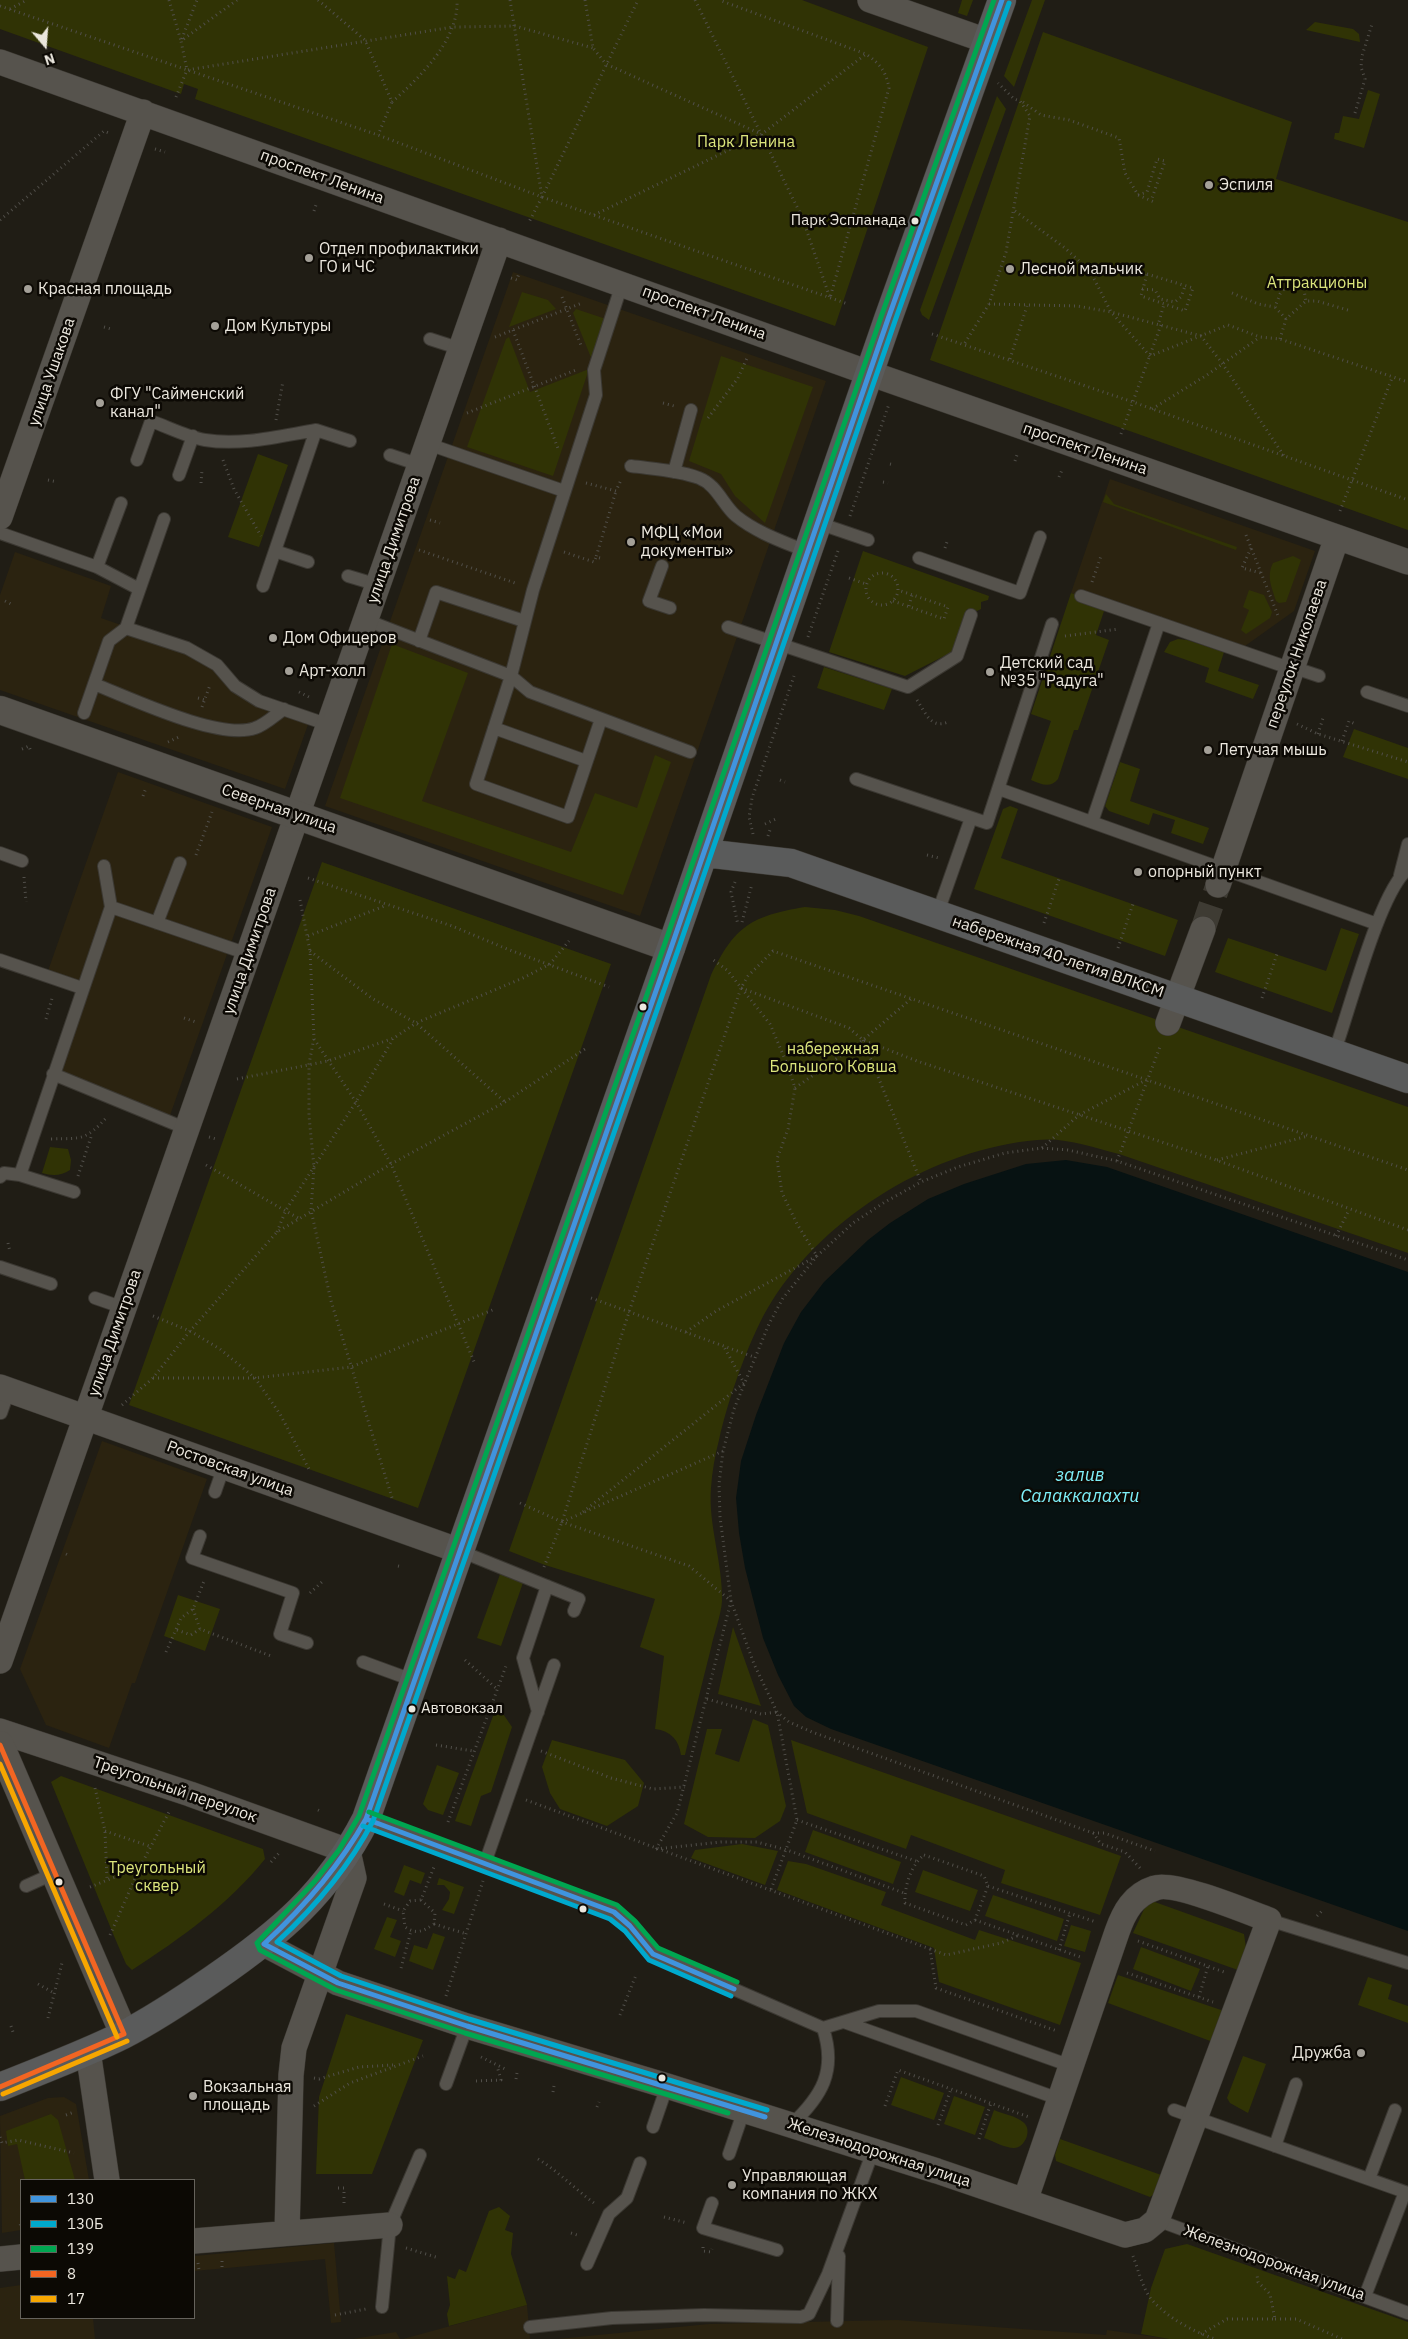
<!DOCTYPE html>
<html>
<head>
<meta charset="utf-8">
<style>
  body { margin:0 }
  #map { position:relative; width:1408px; height:2339px; overflow:hidden; background:#201d15; font-family:"IBM Plex Sans",sans-serif }
  canvas { display:block }
  .legend { position:absolute; left:20px; top:2179px; width:175px; height:140px; box-sizing:border-box; background:#0c0904; border:1px solid #65625b; margin:0; padding:6px 9px; list-style:none; font-size:15px; color:#ebe7de }
  .legend li { display:flex; align-items:center; gap:10px; height:25px }
  .legend b { width:25px; border:1px solid #65625b }
  .north { position:absolute; left:20px; top:20px; width:50px; height:50px; -webkit-text-stroke:4px #0c0904; paint-order:stroke; rotate:162deg; font-size:14px; font-weight:700; line-height:20px; text-align:center; color:#ebe7de }
  .north::after { content:''; display:block; margin:auto; width:18px; height:22px; background:#ebe7de; clip-path:polygon(50% 0,100% 100%,50% 72%,0 100%) }
</style>
</head>
<body>
<div id="map">
<canvas width="1408" height="2339"></canvas>
<ul class="legend">
<li><b style="height:6px;background:#4094de"></b>130</li>
<li><b style="height:6px;background:#00a9ce"></b>130Б</li>
<li><b style="height:6px;background:#00a651"></b>139</li>
<li><b style="height:6px;background:#f26522"></b>8</li>
<li><b style="height:6px;background:#f7a600"></b>17</li>
</ul>
<div class="north">N</div>
</div>
<script>
const ctx = document.querySelector('canvas').getContext('2d');
ctx.lineJoin = 'round';
function paint(path, color) { ctx.fillStyle = color; ctx.fill(path, 'evenodd'); }
function stroke(path, color, width, dash) { ctx.strokeStyle = color; ctx.lineWidth = width; ctx.lineCap = dash ? 'butt' : 'round'; ctx.setLineDash(dash || []); ctx.stroke(path); }
function drawText(font, color, halo, rows, align = 'center') {
  ctx.font = font + ' "IBM Plex Sans",sans-serif'; ctx.lineWidth = 5; ctx.setLineDash([]); ctx.textBaseline = 'middle'; ctx.strokeStyle = halo; ctx.fillStyle = color; for (const [text, x, y, turn = 0] of rows) {
    ctx.save(); ctx.translate(x, y); ctx.rotate((+turn || 0) * Math.PI / 180); ctx.textAlign = isNaN(turn) ? turn : align; if (halo) ctx.strokeText(text, 0, 0); ctx.fillText(text, 0, 0); ctx.restore();
  }
}
paint(new Path2D(`
  M513,272L826,381L640,916L325,806Z
  M1110,479L1315,551L1294,611L1245,646L1243,652L1071,593Z
  M15,552L111,586L101,618L187,648L235,686L310,719L285,789L0,690V595Z
  M118,772L272,827L168,1121L53,1074L82,988L49,976V968Z
  M102,1441L207,1479L135,1683H132L109,1748L46,1725L20,1669Z
  M64,2097L76,2104L89,2180H21V2230L2,2233L0,2116L48,2098Z
  M334,2243L341,2322L331,2323L325,2259L194,2271V2256Z
  M21,2285V2318H93L95,2339H0V2288Z
  M527,2305L530,2339H403Z
  M897,2320L1106,2335L1107,2330L1169,2339H558L709,2324Z
  M396,2332L400,2339H353Z`), '#2b2310');
paint(new Path2D(`
  M0,0H802L928,47L835,326L195,99L198,89L184,84L181,94L0,29Z
  M962,0H973L967,16L958,13Z
  M1032,0H1045L1014,87L1004,76Z
  M1315,22L1353,29L1359,34L1360,42L1306,30Z
  M1043,32L1292,122L1276,179L1408,222V530L930,360Z
  M1368,90L1380,94L1364,148L1334,139L1335,133H1339L1343,116L1359,119Z
  M997,96L1006,109L929,320L922,315L920,310Z
  M522,292L548,300L556,309L509,327Z
  M576,309L606,319L592,360L573,313Z
  M509,337L530,392L589,369L553,476L467,447L506,339Z
  M721,356L813,387L765,523L735,496L721,474L689,461Z
  M258,454L288,465L259,547L228,537Z
  M1106,494L1114,504L1237,547L1236,550L1103,502Z
  M863,551L989,596L988,600L981,602V609L977,611L967,609L954,651L905,676L829,652Z
  M1293,556L1301,560L1286,602L1279,603L1276,601C1272,587 1266,577 1273,563Z
  M1249,590L1264,595L1272,612L1270,618L1246,634L1241,630L1249,610L1243,607Z
  M1071,593L1106,605L1096,635L1109,640L1078,730H1074L1058,779C1050,789 1041,784 1031,780L1051,721L1031,714Z
  M1178,639L1187,640L1224,652L1218,671L1259,685L1253,699L1205,682L1209,668L1164,652L1170,642Z
  M392,644L468,673L422,801L571,852L595,793L637,808L655,755L671,762L623,895L340,798Z
  M824,667L892,689L884,710L817,688Z
  M1354,729L1408,748V779L1343,757Z
  M1120,762L1140,769L1130,801L1209,828L1203,844L1171,833L1175,820L1153,813L1149,825L1109,811L1105,806Z
  M1010,806L1018,809L1001,858L1178,920L1165,956L974,889L1003,809Z
  M322,862L611,964L418,1508L129,1405Z
  M805,907L835,910L859,916L1408,1107V1253L1119,1154C1092,1147 1064,1137 1037,1140C935,1149 827,1214 772,1301C751,1333 727,1402 719,1440C715,1455 712,1472 711,1488C708,1525 723,1563 722,1601C721,1616 714,1633 711,1648C702,1684 693,1719 685,1755H681C679,1740 671,1731 655,1729L664,1656L640,1647L655,1599L545,1565L509,1551L711,975C735,926 751,916 805,907Z
  M1341,928L1359,934L1332,1013L1215,972L1228,938L1326,971Z
  M50,1147L68,1149L71,1160L70,1170C61,1176 52,1176 42,1173Z
  M503,1566L526,1574L501,1646L477,1638Z
  M178,1595L220,1609L205,1651L164,1636Z
  M733,1627L761,1706L718,1694Z
  M497,1705L512,1727L491,1792L481,1796L471,1826L455,1821Z
  M753,1719L768,1725L786,1806L780,1821L755,1838L708,1837L684,1824L707,1729H722L715,1754L739,1762Z
  M552,1740L625,1760L644,1783L638,1806L607,1826L560,1809L550,1793L542,1767Z
  M791,1740L1121,1856L1100,1915L1001,1883L1005,1870L911,1835L906,1849L807,1813Z
  M437,1765L459,1773L443,1815L428,1810L423,1804Z
  M61,1776L263,1849L265,1859C228,1905 181,1938 132,1970L126,1964L114,1936L51,1782Z
  M813,1830L901,1862L893,1884L805,1852Z
  M742,1844L778,1851L765,1885L691,1858L695,1850Z
  M788,1861L806,1864L886,1892L881,1905L975,1940L979,1930L1081,1963L1060,2025L939,1982L934,1948L777,1890Z
  M404,1865L425,1873L421,1884L410,1880L404,1896L394,1892Z
  M923,1870L978,1890L970,1911L915,1892Z
  M439,1878L464,1887L454,1914L442,1910L449,1899L450,1892L444,1885H437Z
  M993,1895L1064,1919L1057,1941L985,1916Z
  M1152,1901L1244,1934L1246,1948L1238,1970L1133,1933L1146,1905Z
  M387,1917L397,1920L390,1937L401,1941L395,1957L374,1949Z
  M1071,1925L1091,1931L1085,1952L1064,1946Z
  M433,1933L445,1937L433,1970L409,1961L414,1945L427,1949Z
  M1141,1947L1200,1969L1191,1991L1133,1969Z
  M1118,1975L1224,2011L1213,2042L1108,2003Z
  M1368,1977L1392,1985L1388,1999L1408,2006V2023L1358,2005Z
  M346,2014L423,2040L372,2174H316L319,2097Z
  M1243,2056L1266,2064L1248,2113L1230,2103L1227,2098Z
  M901,2077L944,2093L934,2120L891,2105Z
  M954,2096L985,2107L975,2135L944,2124Z
  M994,2110C1003,2114 1016,2116 1023,2122C1033,2129 1025,2148 1014,2148C1005,2148 993,2141 984,2138Z
  M51,2114L58,2120L75,2180H25L17,2144L8,2146L6,2131Z
  M1060,2139L1164,2176L1157,2192L1150,2197L1056,2161L1055,2155Z
  M499,2207L510,2216L505,2230L513,2233L511,2254L527,2305L449,2326L447,2314L450,2305L447,2276L455,2279L459,2269L466,2272L489,2211Z
  M1187,2244L1408,2322V2339H1169L1141,2334L1151,2288L1165,2249Z`), '#303305');
paint(new Path2D(`
  M1066,1160L1107,1167L1408,1272V1931L831,1729L806,1717L794,1706L778,1675L763,1638L745,1568L739,1533L736,1498L741,1461L756,1415L784,1343L801,1312L824,1282L868,1240L890,1223L928,1199L964,1184L1026,1164Z`), '#071212');
stroke(new Path2D(`
  M1203,929L1218,885`), '#3e3b33', 25, [25, 12]);
const lane = new Path2D(`
  M430,339L461,349
  M316,430L350,441
  M428,444L564,491
  M390,455L420,465
  M137,460L151,421C168,427 187,437 205,440C241,446 280,436 316,430L263,586
  M631,466C653,469 678,470 699,478C717,485 723,505 736,516C757,533 784,542 808,552
  M674,472L691,410
  M179,475L193,436
  M818,523L868,540
  M0,533L97,567L139,589
  M275,551L308,562
  M919,558L1020,593L1040,537
  M662,566L649,601L670,608
  M97,567L121,503
  M348,576L378,585
  M1081,596L1292,669
  M366,620L511,676L530,692L690,752
  M728,627L908,687L957,656L971,615
  M126,628L187,648L217,665L235,686L259,701L329,725
  M419,641L436,592L524,621
  M1292,667L1319,676
  M94,684C130,698 220,741 255,728C265,725 275,715 284,709
  M1367,692L1408,706
  M84,713L109,641L126,628L164,519
  M601,719L568,817L476,784L511,676L533,590L596,395L594,370L622,284
  M494,728L586,761
  M856,779L987,823L1052,624
  M999,789L1377,924
  M1092,822L1159,623
  M0,853L22,861
  M104,866L111,907L248,954
  M1400,875L1408,844
  M937,915L971,818
  M157,923L180,863
  M0,960L82,988
  M1334,1053C1349,1013 1379,892 1408,869
  M53,1074L187,1129
  M0,1177L4,1173L20,1175
  M74,1192L20,1175L111,907
  M0,1267L51,1284
  M95,1298L124,1308
  M1,1413L9,1390
  M215,1492L224,1466
  M200,1536L192,1558L293,1593L280,1634L307,1643
  M460,1551L579,1599L574,1611
  M363,1662L415,1681
  M538,1712L523,1658L547,1586
  M366,1819L614,1912L630,1926L653,1954L823,2028C837,2071 822,2096 791,2125
  M485,1863L554,1665
  M26,1886L55,1873
  M1269,1920L1408,1963
  M844,2022L1059,2099
  M823,2028L879,2011H916L1071,2066
  M446,2084L467,2026
  M1174,2110L1408,2193
  M653,2127L667,2086
  M1275,2146L1296,2084
  M729,2154L744,2110
  M1369,2179L1395,2110
  M712,2203L703,2228L777,2250
  M1157,2220L1408,2313
  M587,2264L609,2214L627,2198L640,2163
  M1365,2296L1405,2192
  M382,2307L390,2225L420,2155
  M837,2321L839,2256
  M530,2327L612,2318L704,2315L801,2317L809,2314L828,2274L873,2151`);
const street = new Path2D(`
  M870,0L987,41
  M0,62L869,373L1408,562
  M0,517L143,112
  M1218,885L1337,537
  M1168,1023L1203,929
  M0,1387L460,1551
  M0,1661L499,240
  M0,1731L190,1794L348,1851L354,1878L294,2048L291,2075L287,2233
  M264,1944L338,1983L467,2026L667,2086L937,2171L1125,2235L1145,2230L1157,2220L1269,1920C1248,1912 1173,1881 1155,1888C1133,1895 1124,1912 1117,1932L1025,2201
  M88,2051L107,2180
  M194,2241L390,2225
  M0,2259L21,2257`);
const secondary = new Path2D(`
  M0,710L671,948
  M0,1745L124,2034`);
const primary = new Path2D(`
  M704,853L791,863L1408,1079
  M0,2087C41,2070 83,2055 123,2035C154,2019 184,1999 213,1979C280,1933 328,1893 366,1819L671,948L888,319L1002,0`);
stroke(lane, '#3b3832', 14);
stroke(street, '#3b3832', 26);
stroke(secondary, '#3b3832', 29);
stroke(primary, '#3b3832', 29);
stroke(new Path2D(`
  M169,0L181,41L197,0
  M237,0L181,41L187,70L453,27L515,26L593,48
  M318,0L365,40L392,102L378,135
  M510,0L542,197L529,222
  M585,0L593,48L606,64L761,134
  M695,0L802,217L830,298L889,88C886,71 880,64 866,54L719,0
  M0,6L378,135L542,197L848,304
  M10,9L27,0
  M176,97L187,70
  M392,102C419,78 459,40 457,0
  M1023,102L1041,115L1069,120L1119,138L1125,173L1138,195L1154,202
  M1355,113L1365,79L1361,67L1362,56L1372,24
  M155,149L165,152
  M1138,195L1147,192L1157,159L1165,161L1151,201
  M542,197L638,0
  M314,211L316,205
  M1015,211L1065,248L1090,271L1111,312L1150,356L1228,325L1260,337L1280,339L1408,382
  M594,215L762,134L866,54
  M0,220L104,131L111,134
  M1147,274L1193,288L1185,311L1141,296Z
  M511,278L517,280L519,273
  M1142,289L1155,290L1160,299L1175,302L1181,297L1185,286
  M1232,293L1258,304L1275,307
  M562,297L582,348
  M989,304L1077,306L1111,312L1201,336L1222,363L1284,456
  M1286,319L1275,307L1280,294L1291,280L1303,285L1306,301
  M104,327L111,329
  M513,330L559,451
  M932,334L1133,402L1408,500
  M495,337L582,303
  M1280,339L1286,319L1306,301H1317L1351,311
  M965,343L989,304L1006,252L1030,116L1020,101L1014,99L998,83
  M1010,359L1027,306
  M663,403L674,406
  M1152,409L1207,375L1260,337
  M467,413L576,370
  M708,418L738,378L747,358
  M276,420L283,381
  M1121,434L1161,325L1159,322L1164,304
  M223,460L234,489L261,536
  M1015,461L1017,455
  M890,464L894,465
  M1059,477L1062,470
  M48,480L57,482
  M883,482L888,483
  M201,483L202,470
  M586,483L616,491L621,480
  M1340,511L1392,378
  M850,516L889,404
  M430,520L440,523
  M1246,535L1279,618
  M945,548L948,539
  M1251,548L1242,568L1261,573
  M419,550L518,584
  M564,552L594,562L596,557
  M600,558L596,557L616,491
  M866 589a16 16 0 1 1 32 0a16 16 0 1 1-32 0Z
  M849,578L866,584
  M1092,582L1101,556
  M5,601L11,604
  M893,601L944,619L948,607L898,590
  M909,606L912,595
  M1065,636L1119,629
  M808,637L839,548
  M299,692L311,698
  M198,698L205,700
  M917,700C926,713 930,729 948,722
  M202,707L210,685
  M1297,724L1318,734L1408,762
  M1318,734L1323,718
  M1342,741L1349,721L1355,724
  M168,742L179,737
  M22,749L29,746L31,752
  M780,780L785,782
  M143,796L146,788
  M765,824L776,819
  M753,834L749,817L752,798L794,676
  M768,836L771,827
  M196,855L212,812
  M927,855L939,858
  M24,877L26,902
  M308,878L452,926L507,949L609,987
  M735,882L731,892L738,925
  M300,900L310,951L314,1038L309,1064V1116L314,1167L311,1210L331,1301L393,1501
  M742,922L752,884
  M1044,923L1059,879
  M308,936L387,905
  M1118,948L1133,904
  M310,951L373,999L416,1023L505,1102
  M741,988L849,1028L863,1040L917,1061L1216,1160L1408,1230
  M1262,998L1277,954
  M184,1018L196,1022
  M46,1019L53,995
  M314,1039L356,1102L391,1164L475,1364
  M863,1040L921,1182
  M237,1079L328,1061L394,1038L416,1023L523,978L550,964L569,941
  M795,1088L863,1040L911,999
  M209,1137L216,1139
  M51,1139C83,1138 85,1141 108,1116
  M1042,1148L1079,1115L1146,1080
  M1217,1160L1308,1136
  M1117,1161L1161,1044
  M206,1165L298,1218
  M78,1176L92,1134
  M277,1232L286,1210L356,1102L393,1039
  M1336,1236L1349,1210
  M8,1243L10,1252
  M591,1298L754,1357
  M153,1316L190,1331L220,1349L255,1378L280,1414L310,1471
  M686,1332L716,1311L817,1256L797,1224L782,1193L777,1159L788,1129L795,1088L787,1064L770,1024L727,970L712,959
  M153,1378H255L351,1367L495,1309
  M122,1405L153,1378L190,1331L277,1232L391,1164L505,1102L588,1047
  M520,1503L562,1522L689,1566L731,1601L677,1813L656,1849
  M583,1512L744,1383L723,1345
  M562,1522L723,1451
  M66,1554L70,1556
  M398,1566L402,1567
  M544,1567L562,1522L629,1312L741,988L748,976L773,951L1408,1170
  M310,1593L324,1580
  M193,1609L200,1629L271,1656
  M177,1630L191,1635L200,1629
  M166,1652L181,1618L193,1609L204,1581
  M465,1660L497,1689
  M707,1699L761,1714L777,1712L797,1820L770,1892
  M436,1745L473,1751
  M541,1751L611,1778L653,1789L685,1787
  M95,1788L105,1831L107,1880
  M526,1800L930,1949L936,1988L1057,2031
  M318,1810L322,1812
  M797,1820L916,1861
  M448,1822L506,1666
  M105,1831L152,1847
  M1093,1833H1104L1155,1851
  M656,1849L721,1842H757L787,1850L904,1893
  M924,1855L984,1876L988,1886L975,1920L966,1925L905,1903C904,1887 911,1865 924,1855Z
  M271,1862L281,1851
  M1140,1868L1125,1852L1101,1844L1093,1833L812,1732L789,1722L777,1712L754,1664L731,1601L720,1517L719,1484L723,1451L734,1409L769,1324L783,1298L817,1256L853,1223L885,1202L921,1182L958,1167L1005,1153L1042,1148L1068,1150L1117,1161L1408,1260
  M988,1886L1096,1922
  M90,1887L140,1867
  M421,1900L435,1913L434,1924C423,1931 417,1935 405,1927L403,1911L410,1901L421,1900L434,1867
  M384,1904L403,1911
  M1317,1916L1323,1910
  M975,1920L1083,1958
  M434,1924L467,1934
  M110,1935L140,1867L169,1812
  M1138,1941L1224,1972
  M930,1949L946,1955L1001,1943L1017,1936
  M1059,1950L1070,1913
  M401,1968L411,1931
  M1127,1973L1213,2002
  M38,1984L54,1993
  M446,1996L483,1881
  M1199,1997L1208,1966
  M620,2015L636,1975
  M48,2018L62,1963
  M11,2026L13,2032
  M481,2057L505,2069
  M314,2078L319,2079L359,2067L393,2065
  M516,2079L517,2073
  M476,2081L501,2080L497,2066
  M553,2092L554,2086
  M314,2106L350,2083L423,2056
  M885,2106L898,2070L1029,2117
  M597,2107L599,2102
  M66,2115L74,2112
  M938,2125L951,2089
  M0,2137L2,2143L18,2140L74,2153
  M979,2139L991,2103
  M538,2159C559,2172 575,2189 594,2203
  M793,2177L796,2171
  M338,2188H344V2204
  M664,2217L687,2223
  M20,2224L21,2226
  M571,2233L580,2236
  M703,2247V2251L711,2252L712,2249
  M406,2248L439,2258
  M1133,2256C1138,2269 1143,2290 1152,2300C1168,2318 1192,2331 1215,2339
  M222,2261V2268
  M198,2263L199,2270
  M335,2315L366,2309
  M1275,2319H1296L1342,2339
  M1201,2334L1227,2319H1275L1270,2294L1258,2282L1257,2275`), '#514f4a', 3, [1, 4]);
stroke(lane, '#56534d', 12);
stroke(street, '#56534d', 25);
stroke(secondary, '#56534d', 28);
stroke(primary, '#5a5b5b', 28);
stroke(new Path2D(`
  M366,1819L614,1912L630,1926L653,1954L734,1989
  M765,2117L467,2026L338,1983L264,1944C304,1907 339,1867 366,1819L671,948L888,319L1002,0`), '#4094de', 5);
stroke(new Path2D(`
  M363,1826L610,1919L625,1931L649,1960L731,1996
  M767,2110L469,2019L341,1976L277,1942C315,1907 349,1867 373,1821L678,950L895,321L1009,3`), '#00a9ce', 5);
stroke(new Path2D(`
  M369,1812L617,1905L635,1921L658,1948L737,1982
  M728,2113L465,2033L336,1990L260,1950L257,1943L315,1881L339,1850L359,1816L664,946L881,317L994,0`), '#00a651', 5);
stroke(new Path2D(`
  M0,1745L124,2034
  M0,2087L124,2034`), '#f26522', 5);
stroke(new Path2D(`
  M0,1764L117,2037
  M3,2094L127,2041`), '#f7a600', 5);
for (const [x, y, r, color] of [
  [1209,185,5,"#a4a098"],
  [915,221,4.5,"#ebe7de"],
  [309,258,5,"#a4a098"],
  [1010,269,5,"#a4a098"],
  [28,289,5,"#a4a098"],
  [215,326,5,"#a4a098"],
  [100,403,5,"#a4a098"],
  [631,542,5,"#a4a098"],
  [273,638,5,"#a4a098"],
  [289,671,5,"#a4a098"],
  [990,672,5,"#a4a098"],
  [1208,750,5,"#a4a098"],
  [1138,872,5,"#a4a098"],
  [643,1007,4.5,"#ebe7de"],
  [412,1709,4.5,"#ebe7de"],
  [59,1882,4.5,"#ebe7de"],
  [583,1909,4.5,"#ebe7de"],
  [1361,2053,5,"#a4a098"],
  [662,2078,4.5,"#ebe7de"],
  [193,2096,5,"#a4a098"],
  [732,2185,5,"#a4a098"]
]) { const dot = new Path2D(); dot.arc(x, y, r, 0, 2 * Math.PI); ctx.fillStyle = color; ctx.fill(dot); stroke(dot, '#0c0904', 2); }
drawText('15px', '#ebe7de', '#0c0904', [
  ["Парк Эспланада",906,221],
  ["Автовокзал",421,1709,"left"]
], 'right');
drawText('16px', '#dce57c', '#0c0904', [
  ["Парк Ленина",746,142],
  ["Аттракционы",1317,283],
  ["набережная",833,1049],
  ["Большого Ковша",833,1067],
  ["Треугольный",157,1868],
  ["сквер",157,1886]
]);
drawText('16px', '#ebe7de', '#0c0904', [
  ["проспект Ленина",322,177,20],
  ["проспект Ленина",704,313,20],
  ["улица Ушакова",52,372,-71],
  ["проспект Ленина",1085,449,19],
  ["улица Димитрова",394,540,-71],
  ["переулок Николаева",1297,654,-71],
  ["Северная улица",279,809,19],
  ["улица Димитрова",250,951,-71],
  ["набережная 40-летия ВЛКСМ",1058,957,19],
  ["улица Димитрова",115,1333,-71],
  ["Ростовская улица",230,1469,20],
  ["Треугольный переулок",175,1790,19],
  ["Железнодорожная улица",879,2153,18],
  ["Железнодорожная улица",1274,2263,20]
]);
drawText('16px', '#ebe7de', '#0c0904', [
  ["Эспиля",1219,185],
  ["Отдел профилактики",319,249],
  ["ГО и ЧС",319,267],
  ["Лесной мальчик",1020,269],
  ["Красная площадь",38,289],
  ["Дом Культуры",225,326],
  ["ФГУ \"Сайменский",110,394],
  ["канал\"",110,412],
  ["МФЦ «Мои",641,533],
  ["документы»",641,551],
  ["Дом Офицеров",283,638],
  ["Детский сад",1000,663],
  ["№35 \"Радуга\"",1000,681],
  ["Арт-холл",299,671],
  ["Летучая мышь",1218,750],
  ["опорный пункт",1148,872],
  ["Дружба",1351,2053,"right"],
  ["Вокзальная",203,2087],
  ["площадь",203,2105],
  ["Управляющая",742,2176],
  ["компания по ЖКХ",742,2194]
], 'left');
drawText('italic 18px', '#7ff0f9', '#0c0904', [
  ["залив",1080,1476],
  ["Салаккалахти",1080,1497]
]);
</script>
</body>
</html>
